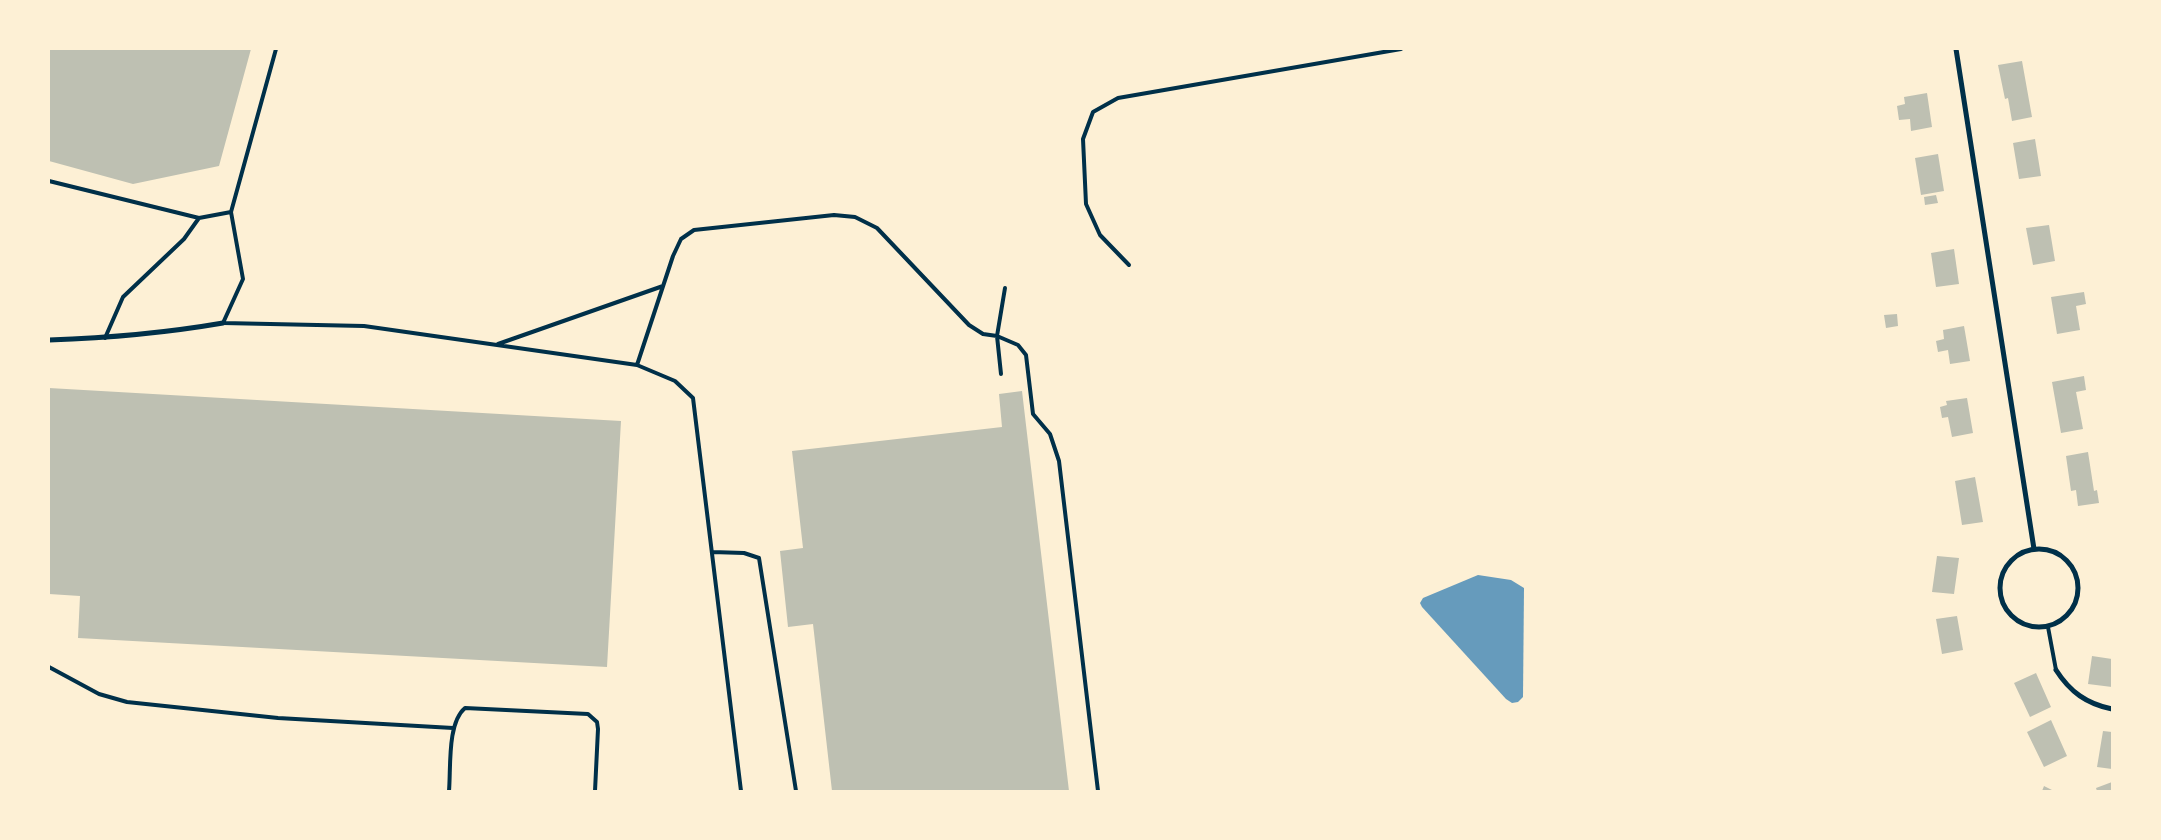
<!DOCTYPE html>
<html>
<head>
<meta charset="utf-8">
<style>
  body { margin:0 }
  #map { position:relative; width:2161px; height:840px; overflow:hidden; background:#fdf0d5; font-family:"Sofia Sans Condensed",sans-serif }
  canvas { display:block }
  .frame { position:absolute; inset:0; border:50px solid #fdf0d5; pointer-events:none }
</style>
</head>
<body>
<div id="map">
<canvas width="2161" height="840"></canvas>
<div class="frame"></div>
</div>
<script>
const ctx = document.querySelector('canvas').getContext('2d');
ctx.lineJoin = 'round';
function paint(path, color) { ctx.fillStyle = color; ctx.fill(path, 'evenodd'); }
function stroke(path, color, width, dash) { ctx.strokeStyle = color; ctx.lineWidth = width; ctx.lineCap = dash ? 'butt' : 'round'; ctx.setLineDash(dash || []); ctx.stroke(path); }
paint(new Path2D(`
  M1478,575L1511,580L1524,588L1523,697L1518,702L1512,703L1506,699L1422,607L1420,603L1423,598Z`), '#669bbc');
paint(new Path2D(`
  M49,49H251L219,166L133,184L49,161Z
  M2022,61L2032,117L2012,121L2008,98L2005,99L1998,65Z
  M1927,93L1932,127L1911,131L1910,119L1899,120L1897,106L1905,104L1904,97Z
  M2035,139L2041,176L2019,179L2013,143Z
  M1938,154L1944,191L1921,195L1915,158Z
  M1936,195L1938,203L1925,205L1924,197Z
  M2049,225L2055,261L2033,265L2026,228Z
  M1954,249L1959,284L1936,287L1931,253Z
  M2084,292L2086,304L2076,306L2080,330L2057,334L2051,297Z
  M1897,314L1898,326L1886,328L1884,315Z
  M1964,326L1970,361L1950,364L1948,350L1938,352L1936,341L1944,339L1943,330Z
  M2084,376L2086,390L2076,392L2083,429L2061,433L2052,382Z
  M49,388L621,421L607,667L78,638L80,596L49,594Z
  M1022,391L1069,791H832L813,624L788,627L780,551L803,548L792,451L1002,427L999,394Z
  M1967,398L1973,433L1952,437L1948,417L1942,418L1940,407L1947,405L1946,401Z
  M2088,452L2094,491L2097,490L2099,503L2078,506L2076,490L2071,491L2066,456Z
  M1975,477L1983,522L1962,525L1955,481Z
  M1937,556L1959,558L1954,594L1932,592Z
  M1957,616L1963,650L1942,654L1936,619Z
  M2092,656L2112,659V687L2088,684Z
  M2036,673L2051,707L2030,717L2014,683Z
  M2051,720L2067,756L2044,767L2027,732Z
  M2103,731L2112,732V769L2097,767Z
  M2112,782V791H2097L2096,788Z
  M2044,786L2054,791H2042Z`), '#bec0b2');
stroke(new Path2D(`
  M276,49L231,212L243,279L223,323L364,326L637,365L675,381L693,398L741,791
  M49,181L199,218L231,212
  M1129,265L1100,235L1086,204L1083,139L1093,112L1118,98L1401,49
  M105,338L123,297L184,239L199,218
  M498,344L663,286
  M637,365L673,256L681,239L694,230L834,215L855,217L877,228L969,325L983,334L997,336L1018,345L1026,355L1033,414L1050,434L1059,461L1098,791
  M1001,374L997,336L1005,288
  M712,552L744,553L759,558L796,791
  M2048,627L2056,670
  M49,667L99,694L127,702L278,718L453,728
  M449,791C451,768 447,723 465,708L588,714L597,722L598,729L595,791`), '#003049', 4);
stroke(new Path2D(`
  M1956,49L2034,549
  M49,340C108,338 165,333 223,323
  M2000 588a39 39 0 1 1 78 0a39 39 0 1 1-78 0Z
  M2056,670C2070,692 2087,704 2112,709`), '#003049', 5);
</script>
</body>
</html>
